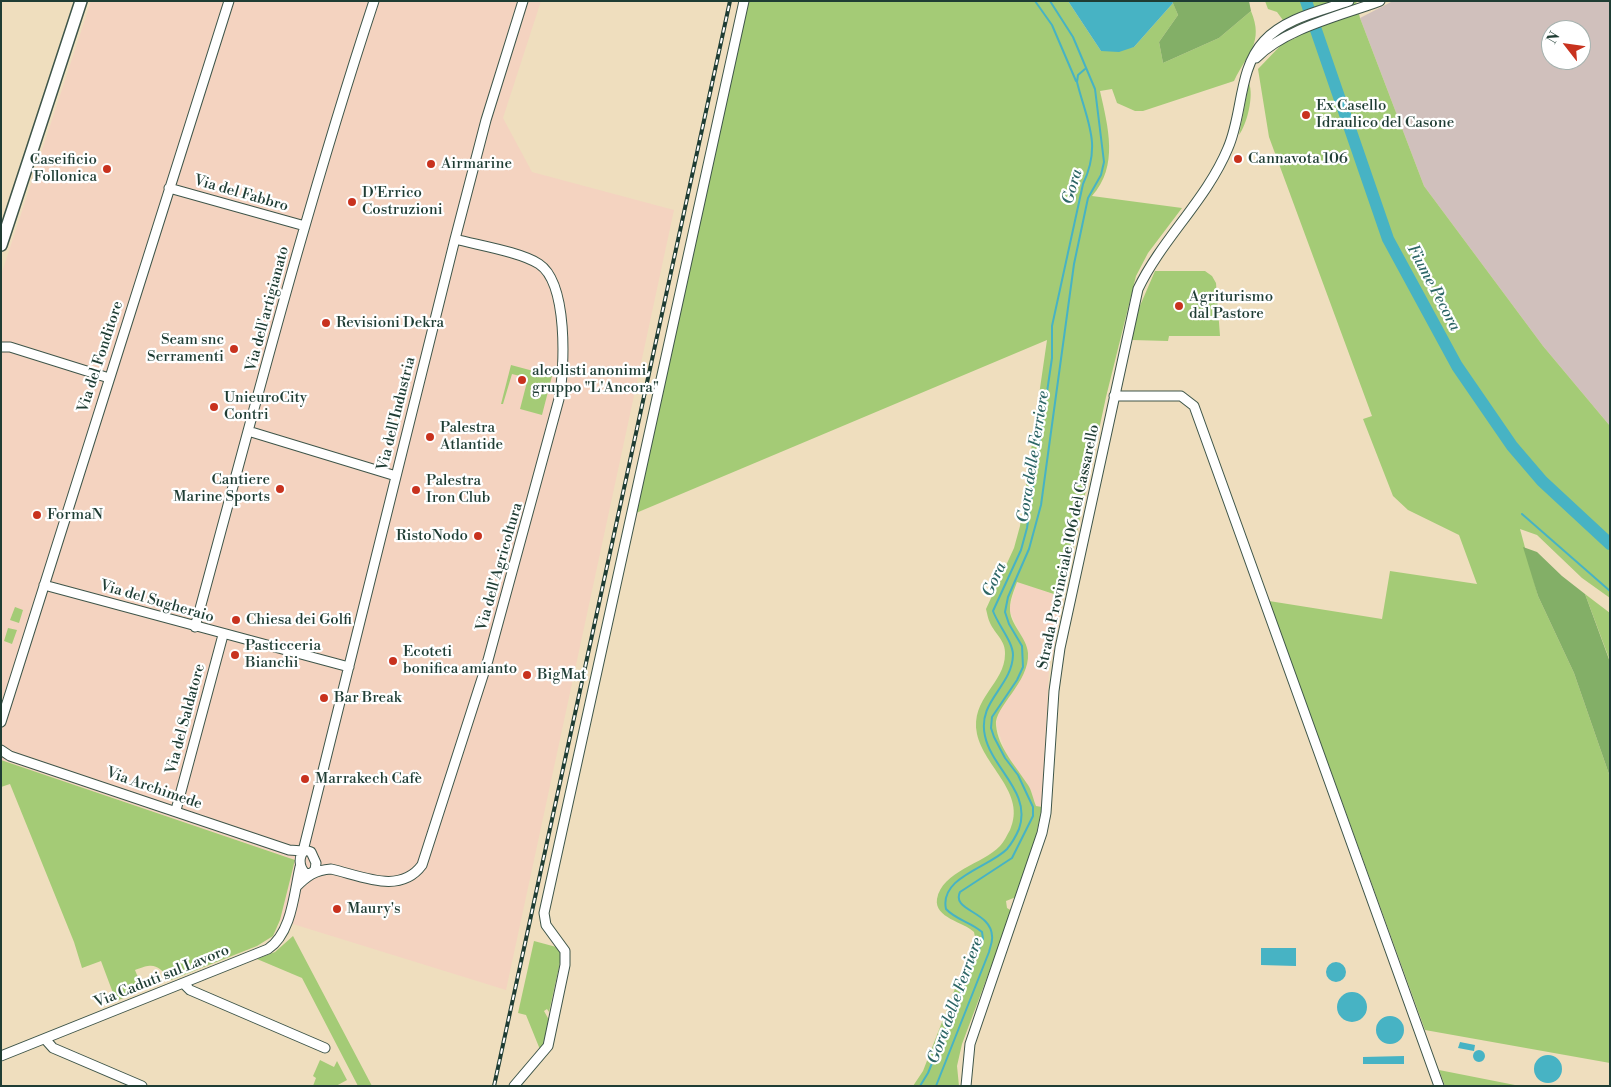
<!DOCTYPE html>
<html>
<head>
<meta charset="utf-8">
<style>
  body { margin:0 }
  #map { position:relative; width:1611px; height:1087px; overflow:hidden; background:#efdebe; font-family:"Libre Bodoni",serif }
  canvas { display:block }
  .frame { position:absolute; inset:0; border:2px solid #1f3d34; pointer-events:none }
  .north { position:absolute; left:1541px; top:20px; width:50px; height:50px; box-sizing:border-box; background:#fff; border:1px solid #a5b1ae; border-radius:50%; rotate:300deg; font-size:14px; font-weight:700; line-height:20px; text-align:center; color:#1f3d34 }
  .north::after { content:''; display:block; margin:auto; width:18px; height:22px; background:#c8321e; clip-path:polygon(50% 0,100% 100%,50% 72%,0 100%) }
</style>
</head>
<body>
<div id="map">
<canvas width="1611" height="1087"></canvas>
<div class="frame"></div>
<div class="north">N</div>
</div>
<script>
const ctx = document.querySelector('canvas').getContext('2d');
ctx.lineJoin = 'round';
function paint(path, color) { ctx.fillStyle = color; ctx.fill(path, 'evenodd'); }
function stroke(path, color, width, dash) { ctx.strokeStyle = color; ctx.lineWidth = width; ctx.lineCap = dash ? 'butt' : 'round'; ctx.setLineDash(dash || []); ctx.stroke(path); }
function drawText(font, color, halo, rows, align = 'center') {
  ctx.font = font + ' "Libre Bodoni",serif'; ctx.lineWidth = 4.5; ctx.setLineDash([]); ctx.textBaseline = 'middle'; ctx.strokeStyle = halo; ctx.fillStyle = color; for (const [text, x, y, turn = 0] of rows) {
    ctx.save(); ctx.translate(x, y); ctx.rotate((+turn || 0) * Math.PI / 180); ctx.textAlign = isNaN(turn) ? turn : align; if (halo) ctx.strokeText(text, 0, 0); ctx.fillText(text, 0, 0); ctx.restore();
  }
}
paint(new Path2D(`
  M91,1H541L503,118L532,172L674,210L506,990L280,920L295,860L1,760V275Z
  M1017,582L1063,597L1052,659L1044,662V668L1049,671L1042,807L1036,806L1029,787L1006,754L996,724L1018,629L1009,610Z`), '#f4d3c0');
paint(new Path2D(`
  M1393,1H1610V426L1543,346L1424,186L1360,18ZM1551,30H1581V60H1551Z`), '#d0c0bc');
paint(new Path2D(`
  M745,1H1068L1101,51L1134,47L1173,3L1178,15L1159,42L1163,63L1219,38L1251,11C1264,43 1248,52 1234,81L1143,111H1135L1117,103L1112,89L1100,91C1108,127 1119,166 1092,196L1182,208L1148,253L1136,276L1106,397L1063,597L1017,582C1014,591 1010,599 1010,608C1009,624 1027,637 1028,653C1030,682 994,707 996,725C998,748 1016,766 1028,785C1032,791 1033,799 1036,806L1042,807L1033,850L1016,897L1006,901L1007,908L1012,911L962,1044L957,1066L959,1086H913L923,1071L975,937L974,932C964,922 934,918 937,899C942,871 983,864 1000,846C1004,842 1007,835 1010,830C1027,793 984,767 977,734C970,698 1005,684 1005,654C1006,641 995,634 990,623C988,619 987,613 986,609L1014,548L1020,526L1047,340L636,513Z
  M1265,1H1356L1360,18L1424,186L1543,346L1610,426V598L1582,578L1537,535L1520,529L1538,596L1574,673L1610,777V1063L1425,1030L1269,601L1382,619L1390,571L1477,584L1459,535L1408,510L1393,496L1363,419L1372,416L1269,137L1258,69L1283,43L1296,38L1277,12L1268,9Z
  M1249,83C1254,96 1247,124 1239,135Z
  M1155,271H1205L1212,276L1216,283L1220,336H1169L1168,341L1132,340L1139,308Z
  M511,365L552,376L542,415L520,409L528,378L512,374L503,404H501Z
  M1585,594L1610,613V661Z
  M15,607L23,610L19,623L10,620Z
  M8,628L17,630L12,644L4,641Z
  M1,760L295,860L280,920L273,936L257,946L171,980C157,965 155,962 135,970L143,990L116,1001L101,961L82,968L74,942L10,784L1,787Z
  M293,936L372,1086H358L302,978L257,959L275,952Z
  M534,941L560,948L561,958L549,1012L547,1009L544,1011L549,1020L541,1052L526,1015L518,1013Z
  M320,1060L334,1067L337,1061L347,1080L336,1086H313L316,1078L313,1076Z
  M1439,1070L1520,1086H1445Z`), '#a4cb76');
paint(new Path2D(`
  M1172,1H1249L1251,11L1219,38L1163,63L1159,42L1178,15Z
  M1523,547L1537,552L1562,576L1585,594L1610,662V777L1574,673L1538,596Z`), '#83af67');
paint(new Path2D(`
  M1068,1H1172L1173,3L1134,47L1119,52L1101,51Z
  M1261,948H1296V966L1261,965Z
  M1326 972a10 10 0 1 1 20 0a10 10 0 1 1-20 0Z
  M1337 1007a15 15 0 1 1 30 0a15 15 0 1 1-30 0Z
  M1376 1030a14 14 0 1 1 28 0a14 14 0 1 1-28 0Z
  M1460,1042L1475,1045L1474,1051L1458,1048Z
  M1473 1056a6 6 0 1 1 12 0a6 6 0 1 1-12 0Z
  M1534 1069a14 14 0 1 1 28 0a14 14 0 1 1-28 0Z
  M1404,1056V1064H1363V1057Z`), '#47b3c4');
stroke(new Path2D(`
  M1035,1L1052,25L1076,81
  M1522,514L1610,591
  M920,1086L928,1073L983,939L982,932C971,922 956,920 946,909C939,877 990,867 1007,849C1012,843 1016,836 1019,829C1032,792 992,769 985,736C977,701 1012,687 1013,655C1013,642 998,625 993,611L1021,550L1027,528L1052,358V326L1083,184C1102,144 1087,122 1077,82L1078,75L1085,69
  M936,1086L989,952C990,947 993,941 992,936C991,911 951,911 960,892L1012,858L1033,816V807L1018,775L1005,758L994,737L991,728L992,717L1017,680L1023,667L1022,646L1009,624L1005,612L1008,597L1029,549L1041,505L1074,264L1088,198L1101,175L1104,162L1095,89L1073,37L1050,1`), '#47b3c4', 2);
stroke(new Path2D(`
  M1306,1L1388,239L1457,366L1512,446L1542,481L1610,544`), '#47b3c4', 12);
const minor = new Path2D(`
  M1256,58C1286,28 1340,16 1380,1
  M169,188L305,226
  M1,347H10L109,378
  M1114,396H1181L1194,406L1439,1086
  M248,431L396,476
  M44,585L349,667
  M195,627C252,418 306,207 374,1
  M1,722L229,1
  M1,750L10,756L289,850L303,851L455,239L486,120L523,1
  M176,810L223,635
  M305,850L311,852L316,863L315,870L310,874L305,873C299,867 298,856 305,850Z
  M296,887C307,876 315,870 331,869C362,876 400,895 422,865L488,660L559,399C565,367 568,283 539,264C521,252 477,245 455,239
  M184,984L190,990L325,1048
  M45,1039L53,1048L142,1086
  M1,1056L268,949C292,933 294,893 300,867
  M514,1086L548,1046L565,965V951L546,925L544,913L744,1
  M966,1086L970,1044L1042,833L1046,813L1054,691L1060,648L1138,289C1162,239 1207,199 1228,148C1243,114 1238,69 1264,41C1285,18 1321,11 1349,1`);
const major = new Path2D(`
  M1,245L81,1`);
stroke(minor, '#3e5549', 11);
stroke(major, '#3e5549', 14);
stroke(minor, '#fff', 9);
stroke(major, '#fff', 11);
const rail = new Path2D(`
  M494,1086L730,1`);
stroke(rail, '#1f3d34', 4);
stroke(rail, '#fff', 2, [5.5]);
for (const [x, y, r, color] of [
  [1306,115,5,"#c8321e"],
  [1238,159,5,"#c8321e"],
  [431,164,5,"#c8321e"],
  [107,169,5,"#c8321e"],
  [352,202,5,"#c8321e"],
  [1179,306,5,"#c8321e"],
  [326,323,5,"#c8321e"],
  [234,349,5,"#c8321e"],
  [522,380,5,"#c8321e"],
  [214,407,5,"#c8321e"],
  [430,437,5,"#c8321e"],
  [280,489,5,"#c8321e"],
  [416,490,5,"#c8321e"],
  [37,515,5,"#c8321e"],
  [478,536,5,"#c8321e"],
  [236,620,5,"#c8321e"],
  [235,655,5,"#c8321e"],
  [393,661,5,"#c8321e"],
  [527,675,5,"#c8321e"],
  [324,698,5,"#c8321e"],
  [305,779,5,"#c8321e"],
  [337,909,5,"#c8321e"]
]) { const dot = new Path2D(); dot.arc(x, y, r, 0, 2 * Math.PI); ctx.fillStyle = color; ctx.fill(dot); stroke(dot, '#fff', 2); }
drawText('15px', '#1f3d34', '#fff', [
  ["Ex Casello",1316,106],
  ["Idraulico del Casone",1316,123],
  ["Cannavota 106",1248,159],
  ["Caseificio",97,160,"right"],
  ["Follonica",97,177,"right"],
  ["Airmarine",441,164],
  ["D'Errico",362,193],
  ["Costruzioni",362,210],
  ["Agriturismo",1189,297],
  ["dal Pastore",1189,314],
  ["Revisioni Dekra",336,323],
  ["Seam snc",224,340,"right"],
  ["Serramenti",224,357,"right"],
  ["alcolisti anonimi",532,371],
  ["gruppo \"L'Ancora\"",532,388],
  ["UnieuroCity",224,398],
  ["Contri",224,415],
  ["Palestra",440,428],
  ["Atlantide",440,445],
  ["Cantiere",270,480,"right"],
  ["Marine Sports",270,497,"right"],
  ["Palestra",426,481],
  ["Iron Club",426,498],
  ["FormaN",47,515],
  ["RistoNodo",468,536,"right"],
  ["Chiesa dei Golfi",246,620],
  ["Pasticceria",245,646],
  ["Bianchi",245,663],
  ["Ecoteti",403,652],
  ["bonifica amianto",403,669],
  ["BigMat",537,675],
  ["Bar Break",334,698],
  ["Marrakech Cafè",315,779],
  ["Maury's",347,909]
], 'left');
drawText('15px', '#1f3d34', '#fff', [
  ["Via del Fabbro",241,194,16],
  ["Via dell'artigianato",268,309,-75],
  ["Via del Fonditore",101,357,-72],
  ["Via dell'Industria",397,414,-76],
  ["Strada Provinciale 106 del Cassarello",1069,547,-78],
  ["Via dell'Agricoltura",500,567,-74],
  ["Via del Sugheraio",157,602,16],
  ["Via del Saldatore",186,719,-75],
  ["Via Archimede",154,789,19],
  ["Via Caduti sul Lavoro",162,977,-22]
]);
drawText('italic 16px', '#2d6666', '#fff', [
  ["Gora",1073,187,-74],
  ["Fiume Pecora",1433,288,62],
  ["Gora delle Ferriere",1034,457,-81],
  ["Gora",995,580,-65],
  ["Gora delle Ferriere",956,1001,-70]
]);
</script>
</body>
</html>
